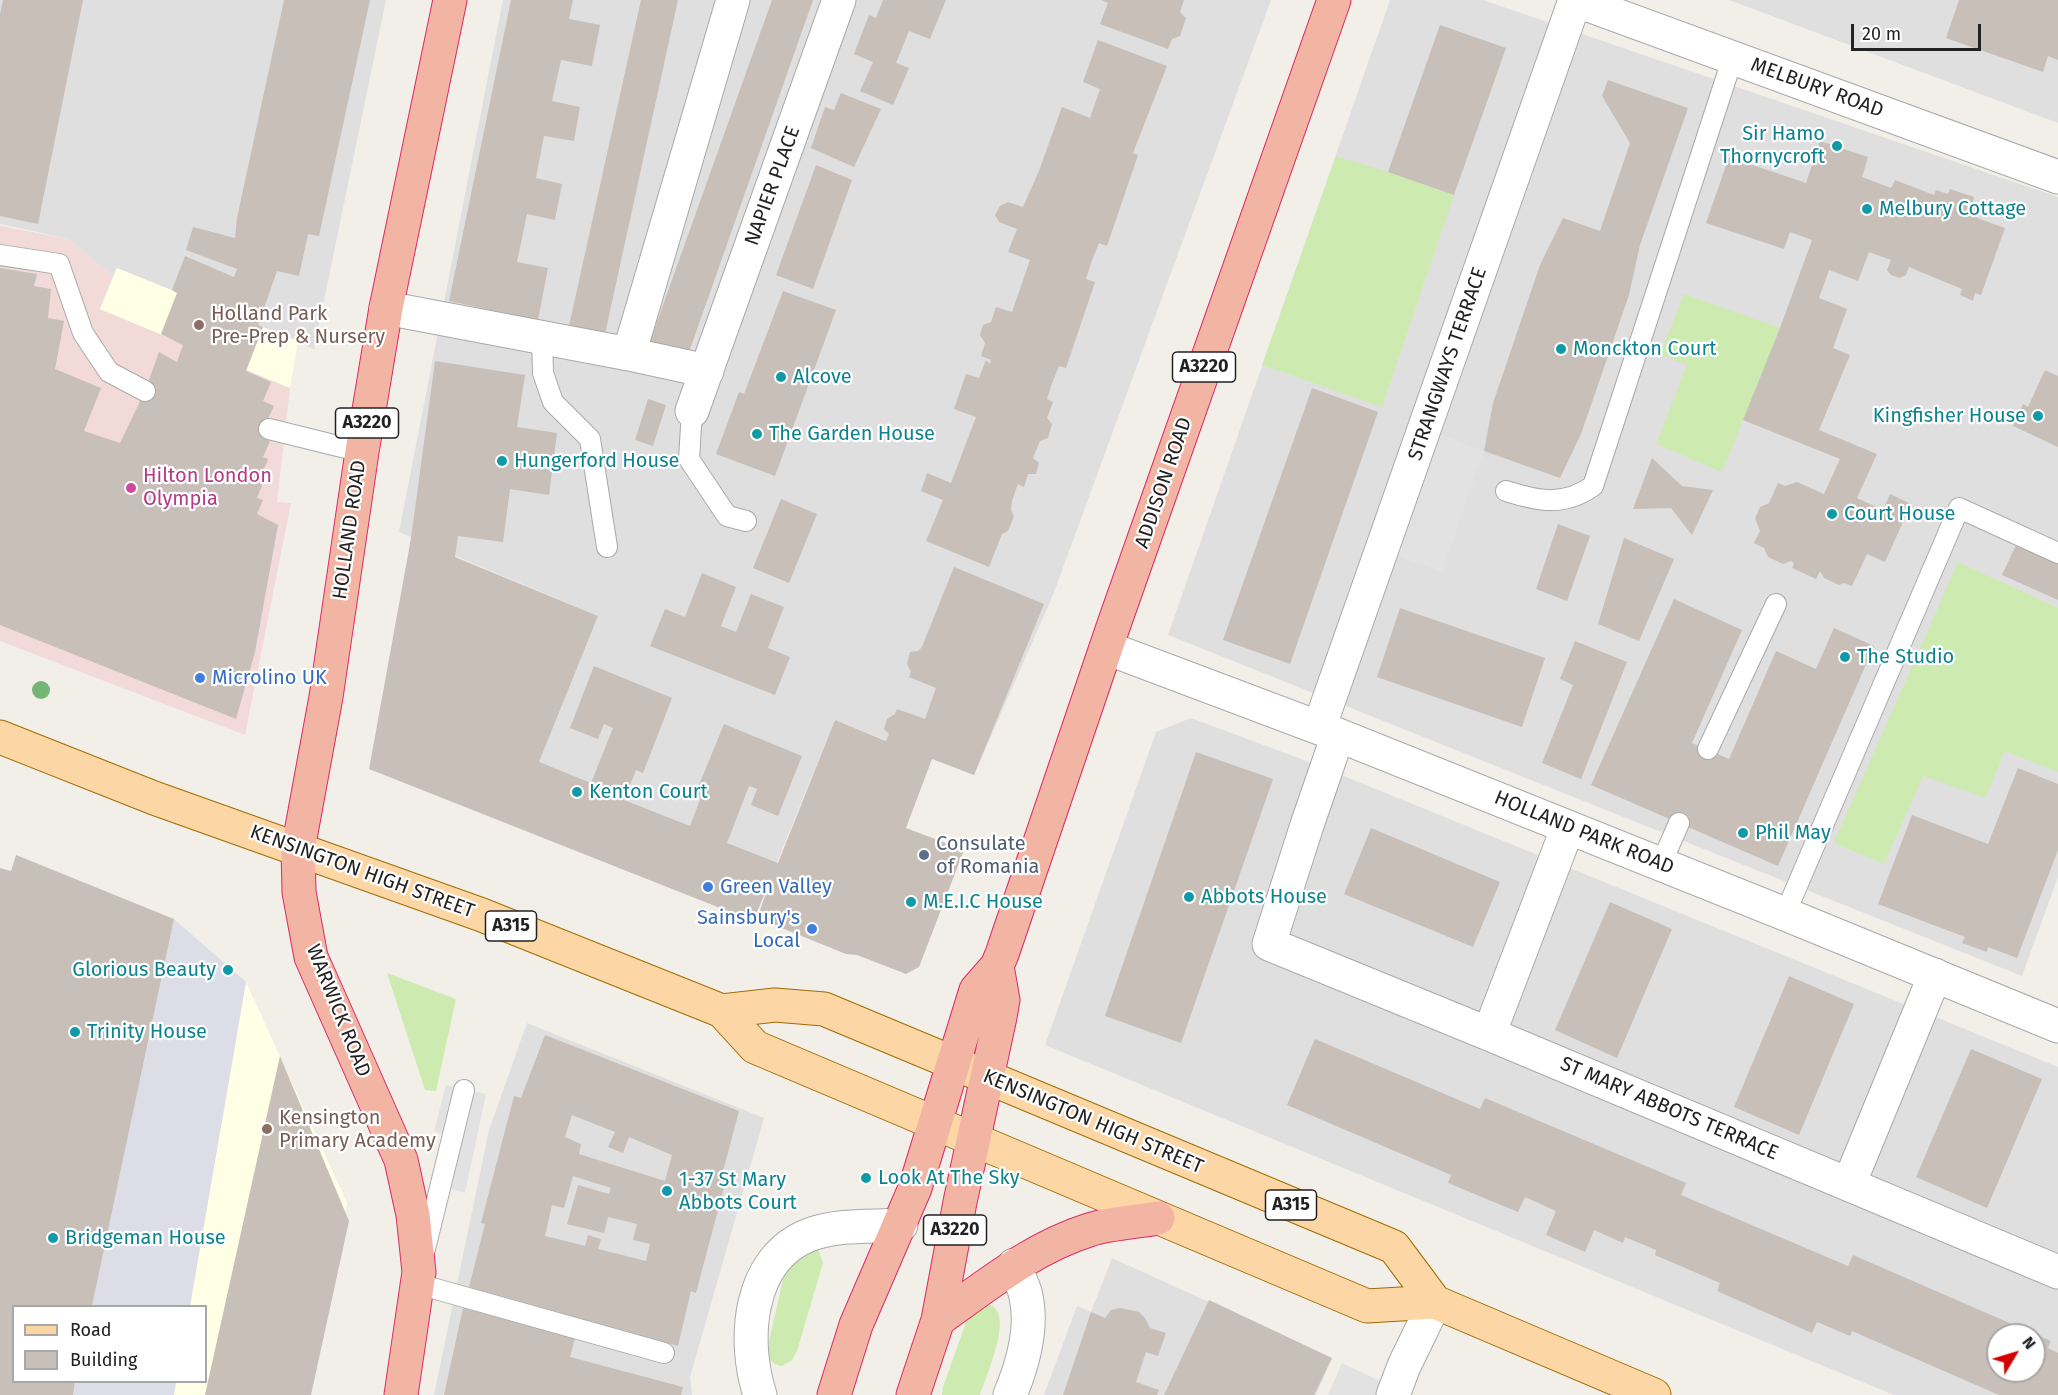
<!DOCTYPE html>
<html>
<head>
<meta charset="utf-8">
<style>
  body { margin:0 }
  #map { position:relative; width:2058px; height:1395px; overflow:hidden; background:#f2efe9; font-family:"Fira Sans",sans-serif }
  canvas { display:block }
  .legend { position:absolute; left:12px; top:1305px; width:195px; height:78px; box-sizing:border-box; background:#fff; border:2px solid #a7a7a7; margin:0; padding:8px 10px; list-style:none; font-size:18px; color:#222 }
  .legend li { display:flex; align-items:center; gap:12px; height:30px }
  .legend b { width:30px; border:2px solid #a7a7a7 }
  .north { position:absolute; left:1986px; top:1323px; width:60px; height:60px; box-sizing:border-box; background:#fff; border:2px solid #a7a7a7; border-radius:50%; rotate:52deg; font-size:16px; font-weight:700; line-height:24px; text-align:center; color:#222 }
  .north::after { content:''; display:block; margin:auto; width:21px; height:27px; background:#d40000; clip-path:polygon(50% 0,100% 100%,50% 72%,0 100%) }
  .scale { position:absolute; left:1851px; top:24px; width:130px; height:27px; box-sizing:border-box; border:3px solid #222; border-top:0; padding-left:8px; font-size:18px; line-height:21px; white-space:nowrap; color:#222; -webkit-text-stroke:4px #fff; paint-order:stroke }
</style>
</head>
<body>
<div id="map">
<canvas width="2058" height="1395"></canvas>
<ul class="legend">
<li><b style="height:8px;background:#fcd6a4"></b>Road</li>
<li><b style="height:16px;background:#c7bfb8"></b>Building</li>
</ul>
<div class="north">N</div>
<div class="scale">20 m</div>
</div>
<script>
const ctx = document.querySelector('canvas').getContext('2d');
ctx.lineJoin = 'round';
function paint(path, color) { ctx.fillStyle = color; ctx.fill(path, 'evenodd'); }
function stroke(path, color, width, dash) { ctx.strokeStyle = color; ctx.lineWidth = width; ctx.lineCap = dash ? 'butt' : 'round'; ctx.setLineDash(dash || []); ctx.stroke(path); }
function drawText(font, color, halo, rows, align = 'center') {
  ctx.font = font + ' "Fira Sans",sans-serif'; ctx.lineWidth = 4.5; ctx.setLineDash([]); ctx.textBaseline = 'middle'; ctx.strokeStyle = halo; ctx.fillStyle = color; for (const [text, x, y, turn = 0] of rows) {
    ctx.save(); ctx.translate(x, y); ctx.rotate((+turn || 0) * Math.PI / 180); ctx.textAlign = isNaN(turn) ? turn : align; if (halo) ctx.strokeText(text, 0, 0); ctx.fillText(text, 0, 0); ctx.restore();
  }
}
paint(new Path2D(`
  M0,0H386L314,349L117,268L113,277L69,239L0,224Z
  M503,0H1271L1053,595L974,775L835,720L753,921L513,825L598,616L399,532Z
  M1390,0H1483L2058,197V877L2022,976L1168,635Z
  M1729,0H2058V123Z
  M1191,718L1312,763L2058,1067V1395H1894L1045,1045L1156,732ZM1998,1335H2034V1371H1998Z
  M527,1023L764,1118L690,1377L692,1395H434L489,1130Z
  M1112,1258L1332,1358L1316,1395H1044L1077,1306L1091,1312Z`), '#e0dfdf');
paint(new Path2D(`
  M0,226L69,239L113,277L100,309L290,388L277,502L291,503L245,735L0,641Z`), '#f2dad9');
paint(new Path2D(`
  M117,268L298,341L290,388L100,309Z
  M246,982L347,1203L310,1395H174L176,1382H206V1306H190Z`), '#ffffe5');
paint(new Path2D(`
  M1336,156L1388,172L1454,195L1382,407L1262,365Z
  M1684,294L1780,328L1722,472L1656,444L1687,365L1660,354Z
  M1958,562L2058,608V772L2005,751L1985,798L1923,776L1884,864L1834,843Z
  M387,973L456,999L436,1091L425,1090Z
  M818,1249L823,1263L797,1351L792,1360L782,1366C771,1364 769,1360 767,1350L789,1253Z
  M982,1304C987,1305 991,1304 995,1308C1010,1323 986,1376 980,1395H942L943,1387L969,1314Z`), '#cdebb0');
paint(new Path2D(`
  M1425,429L1484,451L1442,572L1381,550Z
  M446,1085L486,1094L465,1193L448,1188L459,1140L434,1131Z
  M1342,1363L1382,1382L1376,1395H1328Z`), '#e2e2e2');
paint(new Path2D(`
  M174,919L246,982L190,1306H92Z
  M75,1382H176L174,1395H73Z`), '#dddde8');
paint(new Path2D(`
  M3,0H83L38,224L0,216V14Z
  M284,0H370L319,236L308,234L299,276L277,271L258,325L263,327L246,371L271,382L263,401L274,406L267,421L269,429L265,439L270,441L263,457L268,459L261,477L265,478L257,498L263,500L257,514L278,525L255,652L236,719L0,625V268L37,274L34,286L51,289L48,318L64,321L55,369L101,388L84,431L120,443L145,391L159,352L177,362L183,345L161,334L177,293L172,290L185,256L234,277L237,269L186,250L193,227L235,238L237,218Z
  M511,0H573L569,19L600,25L592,66L561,60L552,101L580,107L574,141L544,136L536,178L562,184L555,220L527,214L517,262L548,268L538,320L449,301Z
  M641,0H678L605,334L569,326Z
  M772,0H813L688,355L648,347Z
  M883,0H946L930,39L909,31L896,63L909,68L893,105L860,91L873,62L854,54L869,15L876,18Z
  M1101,0H1184L1180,12L1186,18L1180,36L1172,39L1168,49L1100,24L1108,3Z
  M1959,0H2058V60L2048,56L2043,72L1946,38Z
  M1440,25L1506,48L1454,195L1388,172Z
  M1098,40L1167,66L1133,153L1138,155L1107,246L1099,243L1092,260L1086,279L1095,282L1066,368L1059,366L1051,386L1047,399L1053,402L1047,418L1052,424L1048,438L1040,441L1033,458L1039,463L1036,474H1028L1024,487L1018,484L1012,501L1011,510L1014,516L1008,531L1002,534L989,567L926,541L943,500L921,491L927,473L951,483L976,417L954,409L966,374L979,378L986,360L990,364L991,360L981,356L985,343L980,335L983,325L991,322L996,307L1012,312L1030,260L1008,252L1017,229L999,222L995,215L1000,206L1008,202L1023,207L1039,171L1062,107L1090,118L1100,89L1083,82Z
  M1608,80L1688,108L1640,245L1629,295L1581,434L1560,478L1484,451L1493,403L1540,265L1563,218L1600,231L1630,143L1602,96Z
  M841,93L881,109L854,167L811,148L825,107L834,110Z
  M1820,141L1868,157L1862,177L1891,188L1895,180L1934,195L1936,190L1948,194L1950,189L1974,197L1973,202L1981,205L1977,218L2005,228L1981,295L1975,293L1973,301L1960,295L1962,289L1909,267L1906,275L1900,278L1891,275L1887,270L1891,260L1869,252L1858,281L1829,270L1819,298L1847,309L1833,348L1850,355L1819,430L1877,454L1857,498L1883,510L1890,494L1911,504L1885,562L1867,554L1852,586L1844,583L1839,585L1824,578L1820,571L1816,579L1792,568L1794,563L1791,561L1783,564L1768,557L1764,548L1754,543L1760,531L1755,518L1760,507L1769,503L1778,483L1785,486L1797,482L1824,494L1840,459L1743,420L1780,328L1812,240L1790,232L1784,249L1706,223L1729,157L1806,183Z
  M816,165L852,180L813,289L776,275Z
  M783,291L836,310L775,476L716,454L739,392L744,394Z
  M435,361L525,375L517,427L557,433L549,495L510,489L503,542L458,536L455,557L598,616L539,762L591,783L613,728L604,724L598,739L570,728L594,666L672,698L643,773L636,770L624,800L690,826L701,797L695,795L724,724L802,756L778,816L751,805L757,789L749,786L727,843L778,863L835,720L886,741L889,734L884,729L887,719L895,714L897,709L925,719L936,688L909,677L911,672L907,664L910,652L918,651L922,647L954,567L1044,604L974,775L932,759L906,828L964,850L919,967L906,974L857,955L846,954L757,918L772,877L753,921L369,769L411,538Z
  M2045,370L2058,376V447L2013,426L2023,404L2028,407Z
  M1312,388L1378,412L1290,664L1223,640Z
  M648,399L666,405L653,446L635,440Z
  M1652,458L1682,486L1713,490L1692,535L1671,508L1633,509Z
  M781,499L817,514L789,583L753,568Z
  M1558,524L1590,536L1567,601L1536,589Z
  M1624,538L1674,559L1639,641L1598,624Z
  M2016,545L2058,564V600L2002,575Z
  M702,573L736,587L721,626L736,632L751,594L784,607L768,648L790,657L775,695L650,646L665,609L685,617Z
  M1674,599L1742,630L1692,743L1729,759L1776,651L1816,669L1834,628L1874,646L1778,866L1591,785Z
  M1400,608L1545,658L1522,727L1377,677Z
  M1575,641L1627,662L1581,779L1542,763L1573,685L1560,679Z
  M1196,752L1273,779L1181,1043L1105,1016Z
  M2018,768L2058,784V850L2017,958L1988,947L1987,952L1962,943L1965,937L1878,904L1912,815L1988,844Z
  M1371,828L1500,882L1473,947L1344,894Z
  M16,855L174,919L92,1306H14V1382H75L73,1395H0V868L11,871Z
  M1610,902L1672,929L1617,1058L1555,1030Z
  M1789,976L1854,1004L1799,1135L1734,1107Z
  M545,1035L739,1111L722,1175L727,1177L719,1206L696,1293L691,1291L678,1346L469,1287L485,1224L481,1223L514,1096L521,1098ZM572,1115L615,1132L608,1147L623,1153L629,1137L672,1155L665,1181L579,1154L581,1144L565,1137ZM573,1176L611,1188L609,1194L578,1185L567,1224L604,1233L608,1217L637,1224L633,1240L650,1244L646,1261L598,1249L601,1239L588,1235L585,1246L545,1236L552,1205L564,1208Z
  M1315,1039L1480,1109L1485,1098L1686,1183L1681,1195L1848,1266L1853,1255L2051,1341L2048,1348L2058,1353V1395H1999L1852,1331L1850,1336L1817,1322L1812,1333L1717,1291L1720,1283L1655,1255L1656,1250L1625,1237L1623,1243L1594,1230L1585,1252L1546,1235L1556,1211L1525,1197L1518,1212L1448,1183L1451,1175L1287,1105ZM1998,1335H2034V1371H1998Z
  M1971,1049L2042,1079L1987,1208L1916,1177Z
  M280,1056L349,1221L311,1395H205Z
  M1209,1300L1332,1358L1314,1395H1164Z
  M463,1308L575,1338L570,1357L683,1387L681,1395H444Z
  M1120,1308L1139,1312L1145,1318L1150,1328L1166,1333L1158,1356L1146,1352L1136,1382L1159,1390L1157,1395H1063L1091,1312L1105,1318L1111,1310Z`), '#c7bfb8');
const service = new Path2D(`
  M0,255L59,264L83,333L109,372L145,391
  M542,337L543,373L553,402L590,439L607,547
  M692,411L689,459L727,516L746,521
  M269,429L362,452
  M1506,491C1538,501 1563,507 1593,486L1733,57
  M1708,749L1776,604
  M1661,864L1679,823
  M1785,914L1959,508L2058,553
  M425,1249L464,1090
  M418,1284L664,1353`);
const minor = new Path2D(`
  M1575,0L2058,177
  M386,308L629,354L707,371
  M629,354L733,0
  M692,411L839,0
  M1107,648L1338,735L1785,914L2058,1026
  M1319,728L1575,0
  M1338,735L1307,825L1269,944L1489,1034L2058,1272
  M1489,1034L1568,827
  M1849,1184L1935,975
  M760,1395C742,1340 748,1259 809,1235C837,1224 871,1227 901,1225
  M1010,1395C1023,1364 1034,1326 1025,1292C1022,1283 1018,1274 1014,1265
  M1393,1395L1404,1366L1435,1302`);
const primary = new Path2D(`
  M0,737L154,798L482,915L722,1011L755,1047L1367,1306L1435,1302L1654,1395
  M722,1011L775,1005L824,1009L1394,1247L1435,1302`);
const trunk = new Path2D(`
  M938,1320C986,1286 1032,1248 1089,1230C1111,1223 1136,1222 1158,1218
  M401,1395L419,1272L413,1215L401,1160L311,957L299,892L298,849L326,697L362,452L386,308L450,0
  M834,1395L856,1325L915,1188L976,990L997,966L1002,954L1113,627L1334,0
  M913,1395L938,1320L960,1202L1000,1017L1003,1000L997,966`);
stroke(service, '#a9a9a9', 22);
stroke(minor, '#a9a9a9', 35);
stroke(primary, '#a06b00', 35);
stroke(trunk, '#dc2a67', 35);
stroke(service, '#fff', 20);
stroke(minor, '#fff', 33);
stroke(primary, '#fcd6a4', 33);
stroke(trunk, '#f2b4a3', 33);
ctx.fillStyle = '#74b475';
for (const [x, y] of [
  [41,690]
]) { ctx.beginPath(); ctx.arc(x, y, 9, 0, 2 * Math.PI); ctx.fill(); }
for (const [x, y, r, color] of [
  [1837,146,6,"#0f9aa8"],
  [1867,209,6,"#0f9aa8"],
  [199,325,6,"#8d6e63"],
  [1561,349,6,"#0f9aa8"],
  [781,377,6,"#0f9aa8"],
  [2038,416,6,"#0f9aa8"],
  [757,434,6,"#0f9aa8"],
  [502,461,6,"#0f9aa8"],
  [131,488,6,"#d1479c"],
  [1832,514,6,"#0f9aa8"],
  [1845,657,6,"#0f9aa8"],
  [200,678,6,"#3f7fe0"],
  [577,792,6,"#0f9aa8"],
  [1743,833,6,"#0f9aa8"],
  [924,855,6,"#5c6f8a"],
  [708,887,6,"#3f7fe0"],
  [1189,897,6,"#0f9aa8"],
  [911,902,6,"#0f9aa8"],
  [812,929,6,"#3f7fe0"],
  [228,970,6,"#0f9aa8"],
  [75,1032,6,"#0f9aa8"],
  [267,1129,6,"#8d6e63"],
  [866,1178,6,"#0f9aa8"],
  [667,1191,6,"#0f9aa8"],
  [53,1238,6,"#0f9aa8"]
]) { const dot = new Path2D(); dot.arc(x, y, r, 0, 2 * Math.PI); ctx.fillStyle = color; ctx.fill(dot); stroke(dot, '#fff', 2); }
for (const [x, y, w] of [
  [1204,367,63],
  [367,423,63],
  [511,926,51],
  [1291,1205,51],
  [955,1230,63]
]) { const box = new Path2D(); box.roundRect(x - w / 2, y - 15, w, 30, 4.5); ctx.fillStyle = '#fff'; ctx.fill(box); stroke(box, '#222', 1.5); }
drawText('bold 18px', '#222', null, [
  ["A3220",1204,367],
  ["A3220",367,423],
  ["A315",511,926],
  ["A315",1291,1205],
  ["A3220",955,1230]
]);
drawText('20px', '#222', '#fff', [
  ["MELBURY ROAD",1817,88,20],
  ["NAPIER PLACE",773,186,-70],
  ["STRANGWAYS TERRACE",1448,364,-71],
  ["ADDISON ROAD",1164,483,-71],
  ["HOLLAND ROAD",350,530,-82],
  ["HOLLAND PARK ROAD",1584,833,22],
  ["KENSINGTON HIGH STREET",362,872,20],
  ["WARWICK ROAD",338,1011,68],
  ["ST MARY ABBOTS TERRACE",1669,1109,23],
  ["KENSINGTON HIGH STREET",1093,1122,23]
]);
drawText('20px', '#0d838f', '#fff', [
  ["Sir Hamo",1825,134,"right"],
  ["Thornycroft",1825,157,"right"],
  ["Melbury Cottage",1879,209],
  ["Monckton Court",1573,349],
  ["Alcove",793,377],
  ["Kingfisher House",2026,416,"right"],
  ["The Garden House",769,434],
  ["Hungerford House",514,461],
  ["Court House",1844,514],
  ["The Studio",1857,657],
  ["Kenton Court",589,792],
  ["Phil May",1755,833],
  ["Abbots House",1201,897],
  ["M.E.I.C House",923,902],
  ["Glorious Beauty",216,970,"right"],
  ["Trinity House",87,1032],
  ["Look At The Sky",878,1178],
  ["1-37 St Mary",679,1180],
  ["Abbots Court",679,1203],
  ["Bridgeman House",65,1238]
], 'left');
drawText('20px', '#785e54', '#fff', [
  ["Holland Park",211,314],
  ["Pre-Prep & Nursery",211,337],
  ["Kensington",279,1118],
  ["Primary Academy",279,1141]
], 'left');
drawText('20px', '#b23c85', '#fff', [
  ["Hilton London",143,476],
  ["Olympia",143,499]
], 'left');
drawText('20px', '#366cbe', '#fff', [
  ["Microlino UK",212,678],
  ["Green Valley",720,887],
  ["Sainsbury's",800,918,"right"],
  ["Local",800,941,"right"]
], 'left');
drawText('20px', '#4e5e75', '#fff', [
  ["Consulate",936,844],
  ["of Romania",936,867]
], 'left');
</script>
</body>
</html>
